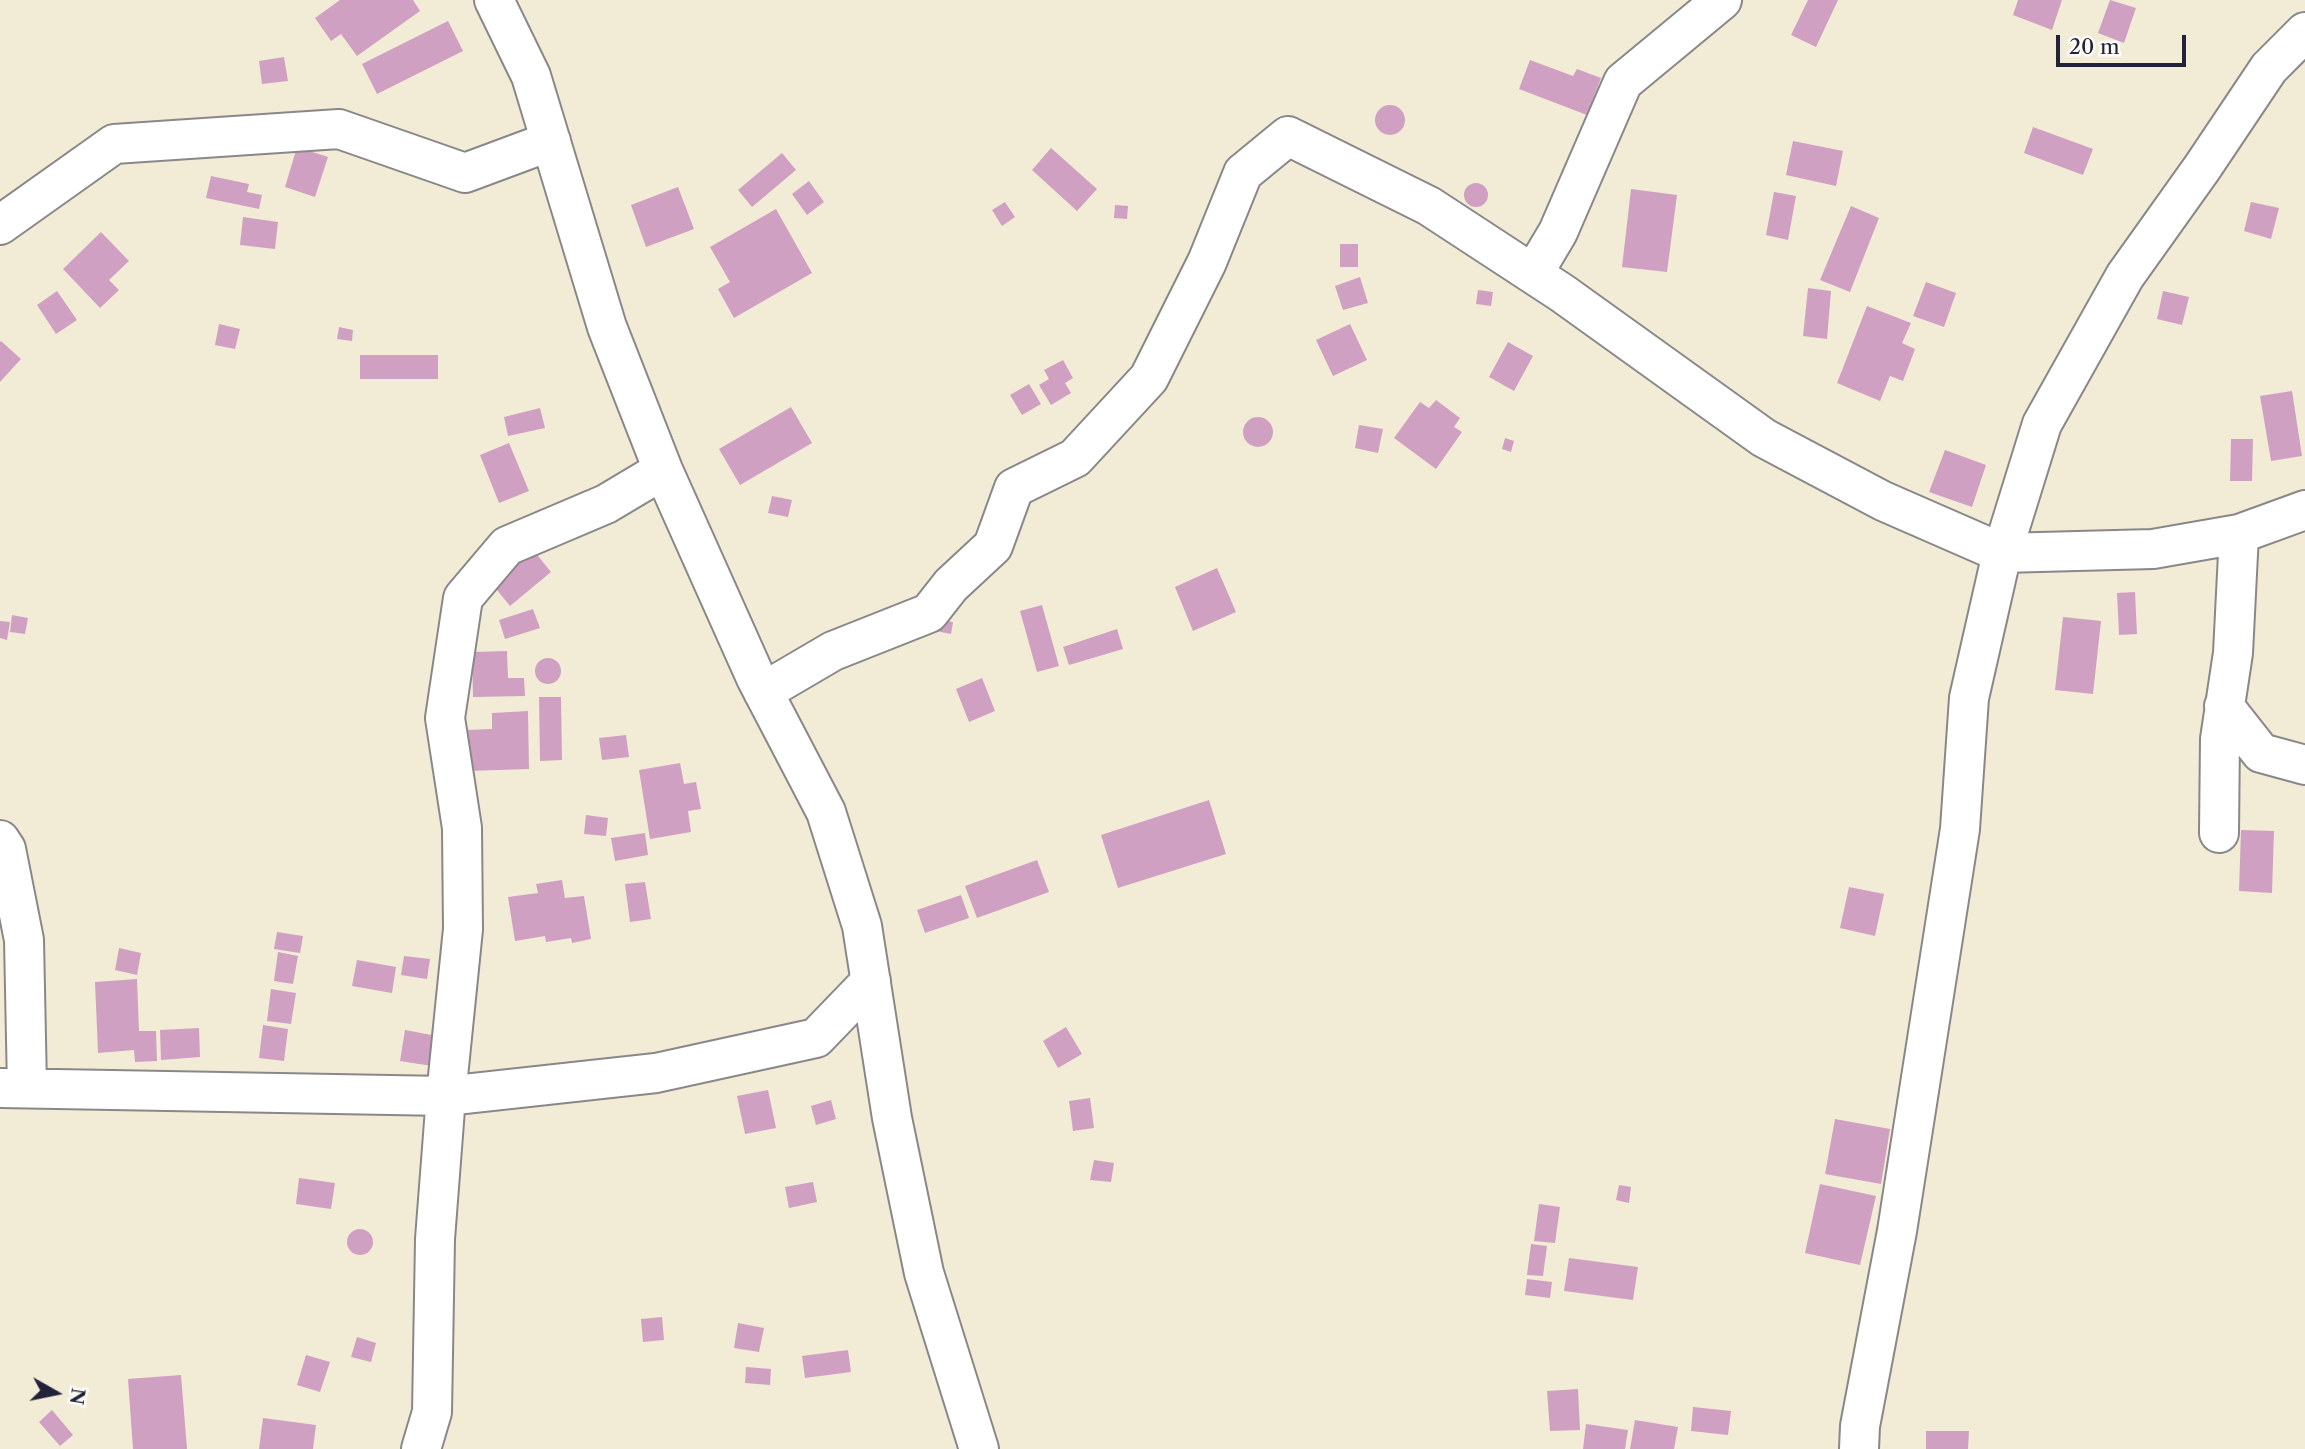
<!DOCTYPE html>
<html>
<head>
<meta charset="utf-8">
<style>
  body { margin:0 }
  #map { position:relative; width:2305px; height:1449px; overflow:hidden; background:#f2ecd7; font-family:"Libre Caslon Text",serif }
  canvas { display:block }
  .north { position:absolute; left:21px; top:1358px; width:70px; height:70px; -webkit-text-stroke:5px #fdfcf7; paint-order:stroke; rotate:99deg; font-size:19px; font-weight:700; line-height:28px; text-align:center; color:#22223b }
  .north::after { content:''; display:block; margin:auto; width:24px; height:32px; background:#22223b; clip-path:polygon(50% 0,100% 100%,50% 72%,0 100%) }
  .scale { position:absolute; left:2056px; top:35px; width:130px; height:32px; box-sizing:border-box; border:4px solid #22223b; border-top:0; padding-left:9px; font-size:21px; line-height:24px; white-space:nowrap; color:#22223b; -webkit-text-stroke:5px #fdfcf7; paint-order:stroke }
</style>
</head>
<body>
<div id="map">
<canvas width="2305" height="1449"></canvas>
<div class="north">N</div>
<div class="scale">20 m</div>
</div>
<script>
const ctx = document.querySelector('canvas').getContext('2d');
ctx.lineJoin = 'round';
function paint(path, color) { ctx.fillStyle = color; ctx.fill(path, 'evenodd'); }
function stroke(path, color, width, dash) { ctx.strokeStyle = color; ctx.lineWidth = width; ctx.lineCap = dash ? 'butt' : 'round'; ctx.setLineDash(dash || []); ctx.stroke(path); }
paint(new Path2D(`
  M340,0H413L420,11L357,56L341,34L331,41L315,18Z
  M1808,0H1838L1816,47L1791,35Z
  M2018,0H2062L2052,30L2013,15Z
  M2110,0L2136,8L2124,43L2098,33Z
  M448,21L463,51L377,94L362,64Z
  M284,57L288,81L262,84L259,61Z
  M1530,60L1573,76L1577,69L1601,78L1587,115L1519,89Z
  M1375 120a15 15 0 1 1 30 0a15 15 0 1 1-30 0Z
  M2033,127L2093,149L2083,175L2024,153Z
  M1793,141L1843,151L1836,186L1786,175Z
  M297,147L328,157L315,197L285,187Z
  M1051,148L1097,189L1077,211L1032,170Z
  M782,153L796,170L752,207L738,190Z
  M211,176L249,184L247,192L262,195L259,209L206,198Z
  M809,181L824,202L807,215L792,194Z
  M1464 195a12 12 0 1 1 24 0a12 12 0 1 1-24 0Z
  M678,187L694,229L646,247L631,205Z
  M1631,189L1677,195L1667,272L1622,267Z
  M1774,192L1796,196L1788,240L1766,235Z
  M1005,202L1015,217L1002,226L992,210Z
  M2251,202L2279,208L2271,239L2244,231Z
  M1115,205L1128,206L1127,219L1114,218Z
  M1851,206L1879,218L1850,292L1820,280Z
  M776,209L812,273L734,318L718,289L730,282L710,247Z
  M243,217L278,222L275,249L240,245Z
  M101,232L129,261L109,280L119,290L100,308L63,269Z
  M1340,244H1358V267H1340Z
  M1360,277L1368,303L1343,310L1335,286Z
  M1926,282L1956,293L1944,327L1913,316Z
  M1808,288L1831,291L1827,339L1803,336Z
  M1478,290L1493,292L1491,306L1476,304Z
  M57,291L77,320L56,334L37,305Z
  M2163,291L2189,297L2182,325L2157,319Z
  M1867,306L1911,323L1902,343L1915,349L1903,381L1890,376L1880,401L1837,383Z
  M219,324L240,329L235,349L215,345Z
  M1350,324L1367,360L1333,376L1316,340Z
  M339,327L353,330L352,341L337,339Z
  M1,341L21,359L0,382V342Z
  M1508,342L1533,356L1514,391L1489,377Z
  M360,355H438V379H360Z
  M1063,360L1073,378L1065,383L1071,393L1051,405L1039,385L1049,379L1044,370Z
  M1029,384L1041,404L1022,415L1010,395Z
  M2292,391L2302,456L2271,461L2260,396Z
  M1436,400L1460,418L1454,427L1462,432L1436,469L1394,438L1420,402L1429,408Z
  M791,407L812,443L740,485L719,449Z
  M540,408L545,428L508,436L504,417Z
  M1243 432a15 15 0 1 1 30 0a15 15 0 1 1-30 0Z
  M1359,425L1383,429L1378,453L1355,448Z
  M1505,438L1514,441L1511,452L1502,449Z
  M2231,439H2253L2252,481H2230Z
  M509,443L529,491L499,503L480,455Z
  M1945,450L1986,465L1972,507L1929,492Z
  M772,496L792,500L788,517L768,513Z
  M534,551L551,572L510,606L493,585Z
  M1217,568L1236,612L1193,631L1175,587Z
  M2135,592L2137,634L2119,635L2117,593Z
  M1042,605L1059,666L1037,672L1020,611Z
  M533,609L540,628L505,639L499,620Z
  M12,615L28,618L25,634L10,632Z
  M2063,617L2101,621L2093,694L2055,690Z
  M938,619L953,622L951,634L936,631Z
  M0,621L10,622L7,640L0,638Z
  M1117,629L1123,649L1069,665L1063,647Z
  M507,651L508,678H524L525,696L473,697L472,652Z
  M535 671a13 13 0 1 1 26 0a13 13 0 1 1-26 0Z
  M982,678L995,711L969,722L956,689Z
  M539,697H561L562,760L540,761Z
  M528,711L529,769L467,771L466,730L492,729V713Z
  M626,735L629,757L602,760L599,738Z
  M680,763L684,784L696,782L701,809L688,811L691,832L650,839L639,770Z
  M1209,800L1226,854L1118,888L1101,835Z
  M586,815L608,818L606,836L584,834Z
  M2241,830L2274,831L2272,893L2239,891Z
  M645,833L648,855L615,861L611,838Z
  M1037,860L1049,892L977,918L965,886Z
  M562,880L565,898L584,896L591,939L572,943L571,938L546,942L545,936L515,941L508,897L538,893L536,884Z
  M645,882L651,919L630,922L625,884Z
  M1849,887L1884,894L1875,936L1840,928Z
  M961,895L969,918L925,933L917,910Z
  M277,932L303,936L300,953L274,949Z
  M119,948L141,953L137,975L115,970Z
  M278,952L298,956L293,984L274,981Z
  M404,956L430,959L427,979L401,975Z
  M357,960L396,967L392,993L352,986Z
  M137,979L139,1031H156L157,1061L135,1062L134,1050L98,1053L95,982Z
  M271,989L296,993L291,1024L267,1021Z
  M263,1025L288,1029L284,1061L259,1058Z
  M1066,1027L1082,1054L1058,1068L1043,1041Z
  M199,1028L200,1057L161,1060L160,1030Z
  M405,1030L437,1036L432,1066L400,1061Z
  M768,1090L776,1128L745,1134L737,1096Z
  M1090,1098L1094,1128L1073,1131L1069,1101Z
  M831,1100L836,1119L816,1125L811,1106Z
  M1835,1119L1890,1129L1881,1184L1825,1174Z
  M1094,1160L1114,1163L1111,1182L1090,1180Z
  M299,1178L335,1183L331,1209L296,1204Z
  M813,1182L817,1202L789,1208L785,1187Z
  M1820,1184L1876,1196L1860,1265L1805,1253Z
  M1619,1185L1631,1187L1629,1203L1616,1200Z
  M1539,1204L1560,1207L1555,1243L1534,1241Z
  M347 1242a13 13 0 1 1 26 0a13 13 0 1 1-26 0Z
  M1531,1244L1547,1246L1543,1276L1527,1275Z
  M1569,1258L1638,1267L1633,1300L1564,1291Z
  M1527,1279L1552,1282L1550,1298L1525,1295Z
  M662,1317L664,1340L643,1342L641,1319Z
  M738,1323L764,1328L759,1352L734,1348Z
  M357,1337L376,1343L371,1362L351,1357Z
  M848,1350L851,1372L805,1378L802,1356Z
  M306,1355L330,1362L320,1392L297,1385Z
  M746,1367L771,1369L770,1385L745,1383Z
  M181,1375L187,1449H133L128,1379Z
  M1578,1389L1580,1430L1550,1431L1547,1391Z
  M1693,1407L1731,1411L1728,1435L1691,1431Z
  M52,1410L73,1435L60,1446L39,1422Z
  M263,1418L316,1425L313,1449H259Z
  M1635,1420L1678,1427L1674,1449H1630Z
  M1586,1424L1628,1430L1625,1449H1583Z
  M1926,1431H1969L1968,1449H1926Z`), '#d0a0c2');
const minor = new Path2D(`
  M494,0L531,76L607,327L663,470L756,678L826,812L862,926L892,1118L924,1273L979,1449
  M0,225L114,144L339,129L465,173L551,141
  M1533,274L1558,232L1623,82L1722,0
  M763,692L833,651L929,613L951,585L993,546L1014,488L1075,458L1149,378L1207,262L1243,173L1288,136L1429,206L1562,293L1764,438L1883,501L2002,553L2153,549L2239,534L2305,510
  M2224,706L2261,753L2305,765
  M2219,833L2220,739L2233,653L2239,534
  M0,840L6,849L24,940L27,1088
  M0,1088L446,1096L656,1073L816,1038L871,981
  M421,1449L432,1412L435,1239L446,1096L463,929L462,828L445,718L463,598L507,546L606,504L663,470
  M1859,1449L1860,1426L1897,1231L1960,829L1969,698L2002,553L2042,424L2125,276L2202,168L2269,68L2305,32`);
stroke(minor, '#8a8789', 42);
stroke(minor, '#fff', 38);
</script>
</body>
</html>
